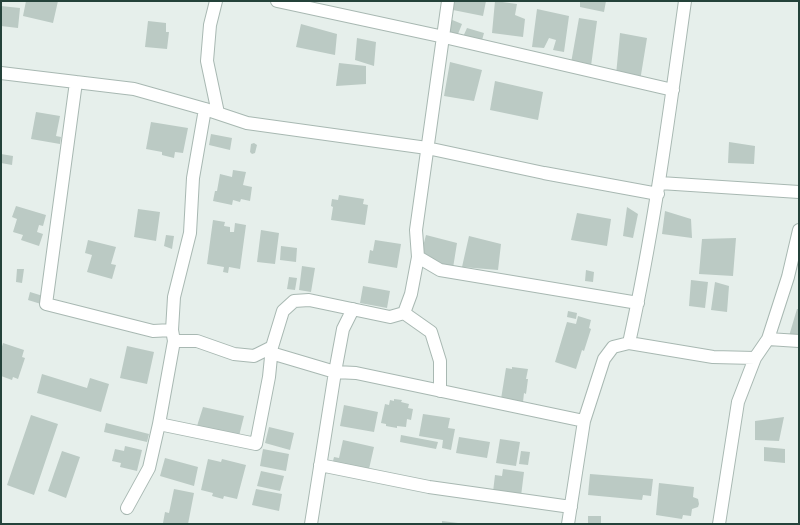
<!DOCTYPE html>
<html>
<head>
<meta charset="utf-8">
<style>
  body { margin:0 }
  #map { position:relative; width:800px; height:525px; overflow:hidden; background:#e6efeb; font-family:Rubik,sans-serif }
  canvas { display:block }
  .frame { position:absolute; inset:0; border:2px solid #24423a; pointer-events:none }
</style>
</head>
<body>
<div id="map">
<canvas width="800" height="525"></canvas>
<div class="frame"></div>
</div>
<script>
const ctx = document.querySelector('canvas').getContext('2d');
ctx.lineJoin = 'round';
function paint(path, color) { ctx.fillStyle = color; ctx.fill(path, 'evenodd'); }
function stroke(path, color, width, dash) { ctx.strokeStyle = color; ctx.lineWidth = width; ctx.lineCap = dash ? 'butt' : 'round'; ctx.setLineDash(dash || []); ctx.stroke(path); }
paint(new Path2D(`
  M26,1H58L53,23L23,16Z
  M454,1H486L483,16L453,10Z
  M495,1L517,4L515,15L525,19L523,37L492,33Z
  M580,1H606L604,12L580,7Z
  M1,6L20,8L18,28L1,26Z
  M537,9L569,16L564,52L553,50L556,40L549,38L544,48L532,47Z
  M579,18L597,21L591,66L571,63Z
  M450,19L462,24L458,34L450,32Z
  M148,21L166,23V32H169L167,49L145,47Z
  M301,24L337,34L335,55L296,47Z
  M467,28L484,33L481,44L462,39Z
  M620,33L647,38L640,81L616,75Z
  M357,38L376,42L374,66L355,60Z
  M450,62L482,70L474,101L444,96Z
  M339,63L366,66V84L336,86Z
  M495,81L543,92L538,120L490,110Z
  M36,112L60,116L56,136L61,137L60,144L31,139Z
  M151,122L188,128L183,153L175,152L174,158L162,155V152L146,149Z
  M211,134L232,138L230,150L209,145Z
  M729,142L755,146L754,164L728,163Z
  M254,143L257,145L255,153L252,154L250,152L251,144Z
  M1,154L13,156L12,165L1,163Z
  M233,170L246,172L243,185L252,187L250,201L241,199L240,202L233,200L232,205L213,201L215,191H217L220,174L232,177Z
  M339,195L364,199L363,204L368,205L365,225L331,220L333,207L331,206L332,199L338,200Z
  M16,206L46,215L43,226L39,225L37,232L43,234L39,246L21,240L23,235L13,232L17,219L12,217Z
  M627,207L638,214L633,238L623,236Z
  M138,209L160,212L156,241L134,237Z
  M665,211L691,219L692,238L662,234Z
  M577,213L611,219L607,246L571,240Z
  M213,220L225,222L224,226L230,227V232H234L235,223L246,225L240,269L229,267L228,273L223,272L224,267L207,264Z
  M261,230L279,233L275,264L257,262Z
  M166,235L174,236L172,249L164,246Z
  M426,235L457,243L453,268L420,258Z
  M469,236L501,244L498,270L462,267Z
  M736,238L733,276L699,274L702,239Z
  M88,240L116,247L111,264L116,265L112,279L87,272L92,255L85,253Z
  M375,240L401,244L397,268L368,263L370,250L373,251Z
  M281,246L297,248L296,262L280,260Z
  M302,266L315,268L311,292L299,290Z
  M17,269H24L22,283L16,282Z
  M586,270L594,272L593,282L585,281Z
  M289,277L297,278L295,290L287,289Z
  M691,280L708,282L705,308L689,306Z
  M715,282L729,286L727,312L711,310Z
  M363,286L390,291L387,308L360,303Z
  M30,292L43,296L41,304L28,300Z
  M797,309H799V337L789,336Z
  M568,311L577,313L576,319L567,317Z
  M578,316L591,320L589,328L591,329L584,351L582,350L576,369L555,362L567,322L576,324Z
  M3,343L24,350L22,357L25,358L18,379L13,377L12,380L1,376V350Z
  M127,346L154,352L147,384L120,378Z
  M512,367L528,369L526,379H528L526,394L524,393L523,402L501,399L506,368L512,369Z
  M42,374L87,388L90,378L109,384L101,412L37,393Z
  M394,399L402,400L401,402L409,404L408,408L413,409L411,420L407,419L406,427L397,426V428L386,426V424L381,423L385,404L389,405L390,400L394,401Z
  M344,405L378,412L374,432L340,426Z
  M203,407L244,416L239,436L197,426Z
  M423,414L450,418L448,428L455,429L451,450L442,448L443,440L419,436Z
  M31,415L58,424L34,495L7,485Z
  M784,417L779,441L755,440V421Z
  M106,423L149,434L147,442L104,432Z
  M269,427L294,433L290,450L265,443Z
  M401,435L438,442L436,449L400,442Z
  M459,437L490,442L487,458L456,453Z
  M500,439L520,442L516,466L496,463Z
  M343,440L374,447L369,469L362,471V467L348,465L347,468L332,465L334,457L339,458Z
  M125,446L142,450L137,471L120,467L121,463L112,461L115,449L124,451Z
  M764,447L785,449V463L764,461Z
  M263,449L289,454L286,471L260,466Z
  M62,451L80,457L66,498L48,491Z
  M521,451L530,452L528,465L519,464Z
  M165,458L198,467L194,486L160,476Z
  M208,459L221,462L222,459L246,465L237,499L224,496L223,499L212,496L213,493L201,490Z
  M503,469L524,472L521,496L493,492L495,475L502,476Z
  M261,471L284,476L280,491L257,486Z
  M590,474L653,479L651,496L643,495L642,500L588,495Z
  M659,483L694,487L693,497L698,499L699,504L698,507L692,509L691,516L683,515L682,519L656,515Z
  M174,489L194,493L188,524L163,523L165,512L169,513Z
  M256,489L282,494L279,511L252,505Z
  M588,516H601V524H588Z
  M442,521L458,523V524H442Z`), '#bbcac4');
const minor = new Path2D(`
  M216,1L210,25L207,61L218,113
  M277,1L444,37L673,90
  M1,73L134,89L205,109L247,123L427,148L544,173L658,194
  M76,82L46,304L153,331L172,330
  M660,183L799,192
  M418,257L440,270L638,303
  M404,313L411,294L418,257L416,230L448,1
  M404,313L431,332L440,361V391
  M768,339L799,341
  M174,341H197L234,354L254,356L272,347L283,311L294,301L309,300L390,317L404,313
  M629,343C654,230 669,115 685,1
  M271,353L335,372L356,373L584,421
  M159,424L256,444L269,377L272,347
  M320,465L429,487L571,507
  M127,508L149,468L159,424L174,341L172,330L174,297L190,233L193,178L205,109
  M311,524L335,372L343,329L353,309
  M568,524L584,421L604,359L613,347L629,343L713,357L755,358
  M719,524L738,402L755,358L768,339L788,277L799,230`);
stroke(minor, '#a8b8b2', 14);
stroke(minor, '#fff', 12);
</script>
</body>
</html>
